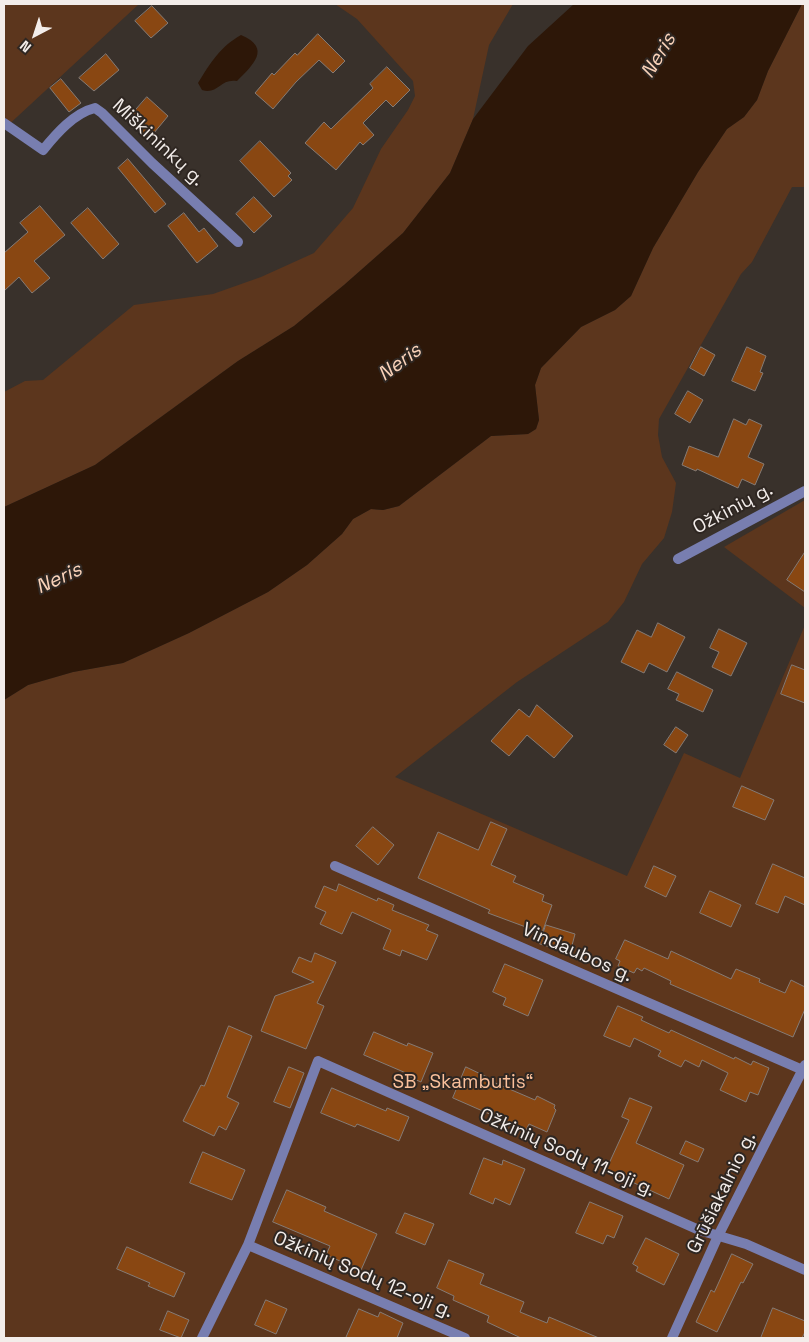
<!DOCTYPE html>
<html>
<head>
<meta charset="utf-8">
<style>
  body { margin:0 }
  #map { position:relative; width:809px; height:1342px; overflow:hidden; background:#39312b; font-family:"Space Grotesk",sans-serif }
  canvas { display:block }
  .frame { position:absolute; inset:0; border:5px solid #f3edea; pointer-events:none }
  .north { position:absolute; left:10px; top:10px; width:50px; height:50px; -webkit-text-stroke:4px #2f2722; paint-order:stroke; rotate:220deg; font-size:14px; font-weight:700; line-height:20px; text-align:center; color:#f3edea }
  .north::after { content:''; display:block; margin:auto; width:18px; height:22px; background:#f3edea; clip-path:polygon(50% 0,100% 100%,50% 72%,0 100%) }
</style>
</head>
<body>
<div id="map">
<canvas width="809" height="1342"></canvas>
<div class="frame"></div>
<div class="north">N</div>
</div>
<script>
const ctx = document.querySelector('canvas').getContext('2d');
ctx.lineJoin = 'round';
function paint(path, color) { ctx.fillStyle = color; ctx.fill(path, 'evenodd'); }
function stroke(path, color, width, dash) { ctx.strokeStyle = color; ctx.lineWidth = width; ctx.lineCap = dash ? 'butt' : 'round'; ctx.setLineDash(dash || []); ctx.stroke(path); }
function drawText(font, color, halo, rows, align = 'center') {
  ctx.font = font + ' "Space Grotesk",sans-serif'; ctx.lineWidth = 4; ctx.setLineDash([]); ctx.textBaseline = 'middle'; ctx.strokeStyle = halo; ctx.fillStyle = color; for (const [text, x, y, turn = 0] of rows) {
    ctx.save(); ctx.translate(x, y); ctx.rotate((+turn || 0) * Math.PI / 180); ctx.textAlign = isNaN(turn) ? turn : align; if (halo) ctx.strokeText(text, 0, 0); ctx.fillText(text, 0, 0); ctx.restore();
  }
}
paint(new Path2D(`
  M4,4H139L4,129Z
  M335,4H513L489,45L473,119L450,173L403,233L344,285L294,326L238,361L95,465L4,507V392L25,381L43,380L134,305L213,294L261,277L314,253L353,208L381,149L408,110L415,96L413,81L357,19Z
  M802,4H805V187H792L752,262L741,274L659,419L658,435L662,457L676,483L672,512L664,538L642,564L624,602L608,622L517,682L395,777L627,876L684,753L740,778L805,625V1338H4V700L28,685L73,672L123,663L189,633L268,592L307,565L342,534L353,519L371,509L383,510L399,506L491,436L528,434L536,429L539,420L535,385L541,368L581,327L615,310L631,296L653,248L698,172L727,129L744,117L757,100L768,71Z
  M805,500V608L724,547Z`), '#5c361d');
paint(new Path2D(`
  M574,4H802L768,71L757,100L744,117L727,129L698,172L653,248L631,296L615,310L581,327L541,368L535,385L539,420L536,429L528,434L491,436L399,506L383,510L371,509L353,519L342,534L307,565L268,592L189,633L123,663L73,672L28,685L4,700V507L95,465L238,361L294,326L344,285L403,233L450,173L473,119L528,46Z
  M241,35C272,48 253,65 237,81C220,78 218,95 202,90L198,83C211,62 220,47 241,35Z`), '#2d1708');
const building = new Path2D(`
  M152,6L168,23L151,38L135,21Z
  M318,34L345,61L333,73L319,60L296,82L273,109L255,93L272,73L274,75L295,53L297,55Z
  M106,54L119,70L94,91L79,78Z
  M387,67L410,90L393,107L386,100L363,123L374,135L363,145L360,142L336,170L305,143L324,122L331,129L373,88L370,84Z
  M61,79L81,103L69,112L50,88Z
  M147,97L168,116L149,139L127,120Z
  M260,141L291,173L288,176L292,180L274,197L240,161Z
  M128,159L166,204L155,213L118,168Z
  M254,197L272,216L254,233L236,214Z
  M40,206L65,235L34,261L50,278L32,293L19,277L4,291V253L28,232L20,223Z
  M88,208L119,244L103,259L71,223Z
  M184,213L199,232L204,228L218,246L197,263L168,226Z
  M701,347L715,355L704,376L690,368Z
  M747,347L766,356L760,372L763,373L755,391L732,381Z
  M688,391L703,400L690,423L675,414Z
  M734,419L746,425L749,419L762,425L748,457L764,464L755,485L742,479L738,488L697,469L696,471L682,465L689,446L718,457Z
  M805,552V592L787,580Z
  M658,623L685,637L667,672L649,663L644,673L621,662L637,630L651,637Z
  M719,629L747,643L731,676L712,667L719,652L710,648Z
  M792,665L805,670V703L781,694Z
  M677,672L713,690L703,712L676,700L679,694L668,689Z
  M537,705L573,736L554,758L527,735L509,756L491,741L519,709L529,717Z
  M676,727L688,735L676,753L664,745Z
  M742,786L774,800L765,820L733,807Z
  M491,822L507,829L491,865L516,876L513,882L544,895L542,901L552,905L542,933L488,913L490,910L418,878L438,832L478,850Z
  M373,827L394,845L378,865L356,846Z
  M773,864L805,878V905L785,896L778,913L756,904Z
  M654,866L676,876L666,897L645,887Z
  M339,884L377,901L378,898L394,905L392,910L429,925L426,930L438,935L427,960L402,950L400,956L383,949L391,930L352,912L342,934L320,924L326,912L315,907L324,886L336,891Z
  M710,891L741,905L731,927L700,913Z
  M546,925L575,934L570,953L540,944Z
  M625,940L668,959L671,951L731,979L736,969L760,979L759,982L785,993L791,980L805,987V1009L793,1037L670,984L671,981L644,968L642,971L637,968L634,973L618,966L620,961L616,959Z
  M315,953L336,962L317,1003L324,1006L306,1049L261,1031L275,996L314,982L292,972L299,957L311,962Z
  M505,964L543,980L528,1016L503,1005L506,998L493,992Z
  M618,1006L643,1017L641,1020L669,1033L671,1030L734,1059L735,1057L751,1065L753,1061L769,1068L758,1095L750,1092L746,1102L720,1090L728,1073L702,1060L699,1067L685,1060L681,1067L658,1056L661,1051L634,1038L630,1047L604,1036Z
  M229,1026L252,1036L227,1097L239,1103L226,1130L219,1126L214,1136L183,1121L201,1085L204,1086Z
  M374,1032L407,1046L408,1043L433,1053L421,1082L405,1075L406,1073L364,1055Z
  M289,1067L304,1073L290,1108L274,1102Z
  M466,1067L487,1077L486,1079L535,1100L537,1096L555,1105L554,1108L556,1110L547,1132L529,1124L526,1130L453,1098Z
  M332,1088L386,1111L387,1108L409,1117L399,1141L357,1124L355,1127L321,1113Z
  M630,1098L652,1107L636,1143L684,1165L669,1199L606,1170L629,1120L622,1117Z
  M686,1141L704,1149L698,1162L680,1154Z
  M203,1152L245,1170L232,1200L190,1183Z
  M484,1158L502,1165L503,1160L525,1169L510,1205L495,1198L493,1204L470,1194Z
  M287,1190L326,1207L324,1211L377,1234L361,1270L326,1255L330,1246L273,1222Z
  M590,1202L623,1216L614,1238L607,1235L603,1244L576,1233Z
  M405,1213L434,1224L425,1245L396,1233Z
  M646,1238L679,1254L664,1285L636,1271L638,1267L633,1264Z
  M127,1247L185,1273L174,1297L148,1286L150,1283L117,1269Z
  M732,1254L753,1264L743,1283L741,1282L717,1332L696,1322L711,1290L714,1292Z
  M449,1260L484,1274L480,1284L524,1302L520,1312L547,1323L549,1317L599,1338H521L487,1322L489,1316L453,1300L454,1296L437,1288Z
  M266,1300L287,1309L276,1334L255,1325Z
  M773,1308L805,1321V1332L802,1338H761Z
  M359,1309L378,1317L380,1312L403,1323L397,1338H346Z
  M168,1311L189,1320L181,1338L160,1330Z`);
paint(building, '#894712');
stroke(building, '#857b75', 1);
stroke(new Path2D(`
  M4,123L43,150C56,134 74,113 95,108L102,113L152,163L238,242
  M678,559L805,491
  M335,866L805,1071
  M248,1245L465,1338
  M202,1338L248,1245L318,1061L699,1230L746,1244L805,1270
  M672,1338L718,1236L805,1065`), '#787eb0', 10);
drawText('19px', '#f3edea', '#2f2722', [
  ["Miškininkų g.",158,143,43],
  ["Ožkinių g.",733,509,-28],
  ["Vindaubos g.",577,953,24],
  ["Ožkinių Sodų 11-oji g.",567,1153,24],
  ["Grūšiakalnio g.",722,1193,-64],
  ["Ožkinių Sodų 12-oji g.",363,1275,23]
]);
drawText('19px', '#fac09b', '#2f2722', [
  ["SB „Skambutis“",463,1083]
]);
drawText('italic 20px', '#f9d2b9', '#2f2722', [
  ["Neris",659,56,-59],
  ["Neris",400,363,-37],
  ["Neris",59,579,-25]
]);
</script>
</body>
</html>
